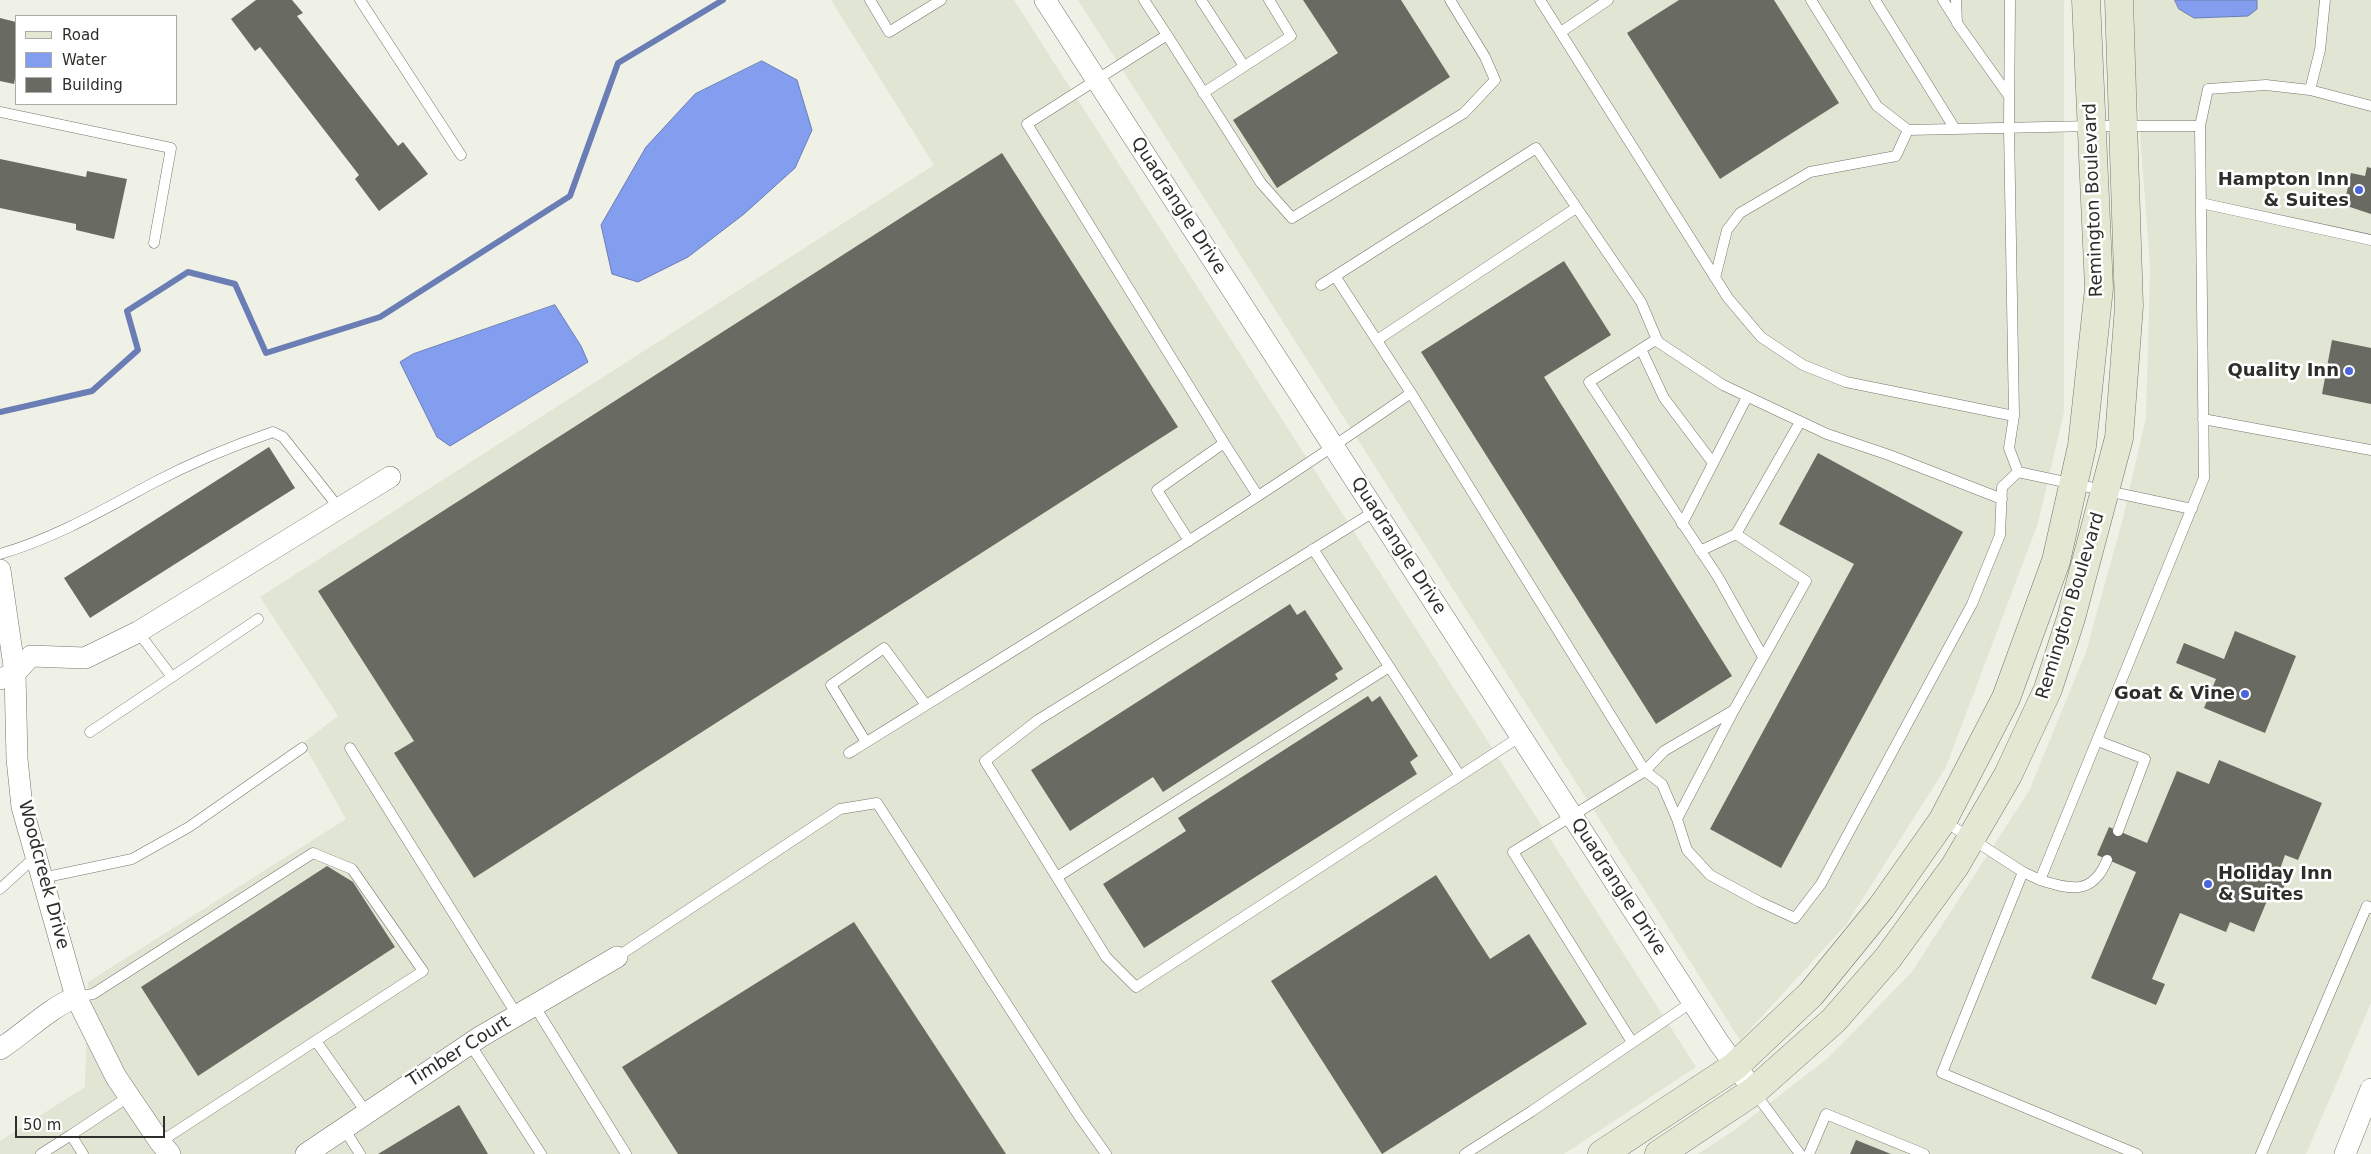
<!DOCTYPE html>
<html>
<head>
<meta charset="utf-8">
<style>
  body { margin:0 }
  #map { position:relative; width:2371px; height:1154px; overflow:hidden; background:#eff1e7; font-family:"DejaVu Sans",sans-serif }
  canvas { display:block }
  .legend { position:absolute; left:15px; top:15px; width:162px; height:90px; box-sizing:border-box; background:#fff; border:1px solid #abacaa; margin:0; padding:6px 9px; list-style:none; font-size:15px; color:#2e2f2b }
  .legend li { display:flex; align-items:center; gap:10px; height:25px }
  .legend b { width:25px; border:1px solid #abacaa }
  .scale { position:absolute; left:15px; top:1116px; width:150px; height:22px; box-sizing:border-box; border:2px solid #2e2f2b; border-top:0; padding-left:6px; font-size:15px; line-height:18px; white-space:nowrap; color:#2e2f2b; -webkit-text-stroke:4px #fff; paint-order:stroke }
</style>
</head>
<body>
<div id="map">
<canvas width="2371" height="1154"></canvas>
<ul class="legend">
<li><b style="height:6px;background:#e4e7d1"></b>Road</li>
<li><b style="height:14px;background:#849eef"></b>Water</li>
<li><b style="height:14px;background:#696b62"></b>Building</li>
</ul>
<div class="scale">50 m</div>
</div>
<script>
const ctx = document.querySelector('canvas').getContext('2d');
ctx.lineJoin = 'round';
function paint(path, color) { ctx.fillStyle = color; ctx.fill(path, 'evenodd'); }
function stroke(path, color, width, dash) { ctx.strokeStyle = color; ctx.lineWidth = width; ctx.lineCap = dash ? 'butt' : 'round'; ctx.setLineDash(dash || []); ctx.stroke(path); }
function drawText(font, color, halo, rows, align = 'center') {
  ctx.font = font + ' "DejaVu Sans",sans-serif'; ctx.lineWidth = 5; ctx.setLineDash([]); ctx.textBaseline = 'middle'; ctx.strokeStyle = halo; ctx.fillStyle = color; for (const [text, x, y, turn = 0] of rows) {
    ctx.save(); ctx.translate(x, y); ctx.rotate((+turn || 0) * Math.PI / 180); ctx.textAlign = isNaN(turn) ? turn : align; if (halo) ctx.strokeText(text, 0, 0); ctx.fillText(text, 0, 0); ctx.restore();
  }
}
paint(new Path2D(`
  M831,0H1014L1696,1067L1564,1154H0V1141L85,1087L88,982L346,819L303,743L338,716L260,597L934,165Z
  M1078,0H2064V412L2038,523L1946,767L1846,925L1740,1040Z
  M2134,0H2371V1003L2306,1154H1698L1736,1129L1828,1058L1911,973L2029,791L2086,652L2123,518L2146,417L2150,267L2136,80Z`), '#e1e5d4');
const water = new Path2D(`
  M2175,0H2257V9L2248,16L2194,18L2179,9Z
  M762,61L797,80L812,130L795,168L744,214L688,257L638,282L612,274L601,225L646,147L695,94Z
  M555,305L581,346L588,362L450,446L437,437L400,362L413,354Z`);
paint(water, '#849eef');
stroke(water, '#6a7db4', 1);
stroke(new Path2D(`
  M0,412L92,391L138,350L127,311L188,272L235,284L266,353L380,317L570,196L618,63L723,0`), '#6a7db4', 6);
paint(new Path2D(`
  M256,0H292L303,13L297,16L398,146L403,142L428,174L379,211L355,179L359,175L260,47L255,51L231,19Z
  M1303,0H1401L1450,77L1277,188L1233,120L1338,53Z
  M1679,0H1774L1839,103L1720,179L1627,33Z
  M0,18L16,22V73L14,84L0,81Z
  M1002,153L1178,427L474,878L394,753L414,741L318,591Z
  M0,159L86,177L87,171L127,179L114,239L76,230V224L0,208Z
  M2367,167L2371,168V214L2344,205L2351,173L2365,176Z
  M1564,261L1611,335L1544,377L1732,676L1656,724L1421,352Z
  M2332,340L2371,348V404L2322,394Z
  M269,447L295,488L90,618L64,578Z
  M1818,453L1963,532L1781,868L1710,829L1854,564L1779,524Z
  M1290,604L1297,615L1305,610L1343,669L1335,674L1338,679L1163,792L1153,777L1070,831L1031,770Z
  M2235,631L2296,656L2265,733L2204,708L2216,679L2176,663L2184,643L2224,659Z
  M1368,696L1372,702L1380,696L1418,756L1410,762L1417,774L1144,948L1103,884L1186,831L1178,818Z
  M2219,760L2322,803L2298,860L2285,855L2279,872L2289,876L2280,895L2271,891L2254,932L2230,922L2226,932L2180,913L2152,979L2165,984L2156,1005L2091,978L2136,872L2097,855L2109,827L2147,843L2177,771L2209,784Z
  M327,866L353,882L395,947L198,1076L141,987Z
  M1436,875L1490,959L1529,934L1587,1024L1382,1154L1271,981Z
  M854,922L1006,1154H678L622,1067Z
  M459,1105L488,1154H378Z
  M1856,1140L1891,1154H1850Z`), '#696b62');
const lane = new Path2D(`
  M360,0L461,155
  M870,0L889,32L941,0
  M1144,0L1167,35
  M1201,0L1244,66
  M1540,0L1728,298L1761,337L1803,365L1846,382L2014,416
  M1811,0L1877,106L1908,130L2092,126H2200L2204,478L2040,880L2023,872
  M1875,0L1955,129
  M1943,0L1957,22
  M1956,0L1957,23L2009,96
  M2010,0L2009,128L2014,416L2009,448L2018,472L2192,509
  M1561,32L1608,0
  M2310,90L2371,106
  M1203,93L1291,36L1269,0
  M0,112L171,148L154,243
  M2200,126L2208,89L2266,85L2310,90L2320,50L2325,0
  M2201,203L2371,240
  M1715,278L1727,230L1740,213L1810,172L1896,156L1908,130
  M1321,285L1536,148L1641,302L1658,342L1723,385L1827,434L1889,455L2002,499
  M1657,339L1589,382L1718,577L1763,657
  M1377,340L1576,208
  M1641,349L1664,398L1713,463
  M1411,393L1645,771L1664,751L1734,710L1806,581L1736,534L1800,422
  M2203,419L2371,450
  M1224,443L1027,124L1167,35L1261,183L1292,218L1464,113L1495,80L1485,57L1450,0
  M1375,511L1038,720L985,761L1106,957L1136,987L1521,736
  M1682,524L1747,397
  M1189,541L1157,490L1224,443L1258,496
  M1313,549L1460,776
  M1700,551L1736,534
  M0,554C55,538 103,510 153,483C191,463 232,446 273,432L283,437L339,508
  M138,632L172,677L258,619
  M90,732L172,677
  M2098,741L2145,759L2118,831
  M866,742L831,685L884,648L926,705
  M350,748L517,1015
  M849,753C1038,635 1229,520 1411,393L1335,276
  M1677,819L1734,710
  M1944,821L2023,872L1942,1073L2137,1154
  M1057,877L1389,667
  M42,878L132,859L189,827L302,748
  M2040,880C2071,890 2093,895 2107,860
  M0,889L36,856
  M617,957L840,809L877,803L1079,1116L1106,1154
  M76,997L93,994L313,853L352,869L423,971L160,1142
  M534,1005L626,1154
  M316,1041L366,1112
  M1632,1042L1513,852L1645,771L1662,784L1677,819L1687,850L1710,875L1760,902L1795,918L1821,884L1972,604L2000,535L2002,487L2018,472
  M470,1044L541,1154
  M1755,1093L1800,1154
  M343,1127L360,1154
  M41,1154L71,1135
  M83,1154L71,1135L128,1097
  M1465,1154L1532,1111L1692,1002
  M1809,1154L1826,1114L1924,1154
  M2261,1154L2367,906L2371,908`);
const street = new Path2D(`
  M1045,0L1719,1043L1754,1091
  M0,570L15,673L17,759L22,807L76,997L116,1077L160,1142L170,1154
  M0,679L15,673L31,656L85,658L138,632L390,477
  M0,1049C26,1032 48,1009 76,997
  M306,1154L480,1037L617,957
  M2345,1154L2371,1089`);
const secondary = new Path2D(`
  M1602,1154L1734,1067L1811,994L1881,908L1943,820L2006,698L2056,561L2082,446L2099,288L2086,0
  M1659,1154L1754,1091L1834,1020L1888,958L1955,866L2008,775L2048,689L2071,618L2119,438L2129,306L2119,0`);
stroke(lane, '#74766d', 11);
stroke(street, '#74766d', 22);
stroke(secondary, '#74766d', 29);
stroke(lane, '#fff', 10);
stroke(street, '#fff', 21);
stroke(secondary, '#e4e7d1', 28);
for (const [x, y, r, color] of [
  [2359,190,5,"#4a66da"],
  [2349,371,5,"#4a66da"],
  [2245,694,5,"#4a66da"],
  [2208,884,5,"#4a66da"]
]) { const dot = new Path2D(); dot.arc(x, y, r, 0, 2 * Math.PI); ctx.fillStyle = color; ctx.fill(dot); stroke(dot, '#fff', 2); }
drawText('bold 18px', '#2e2f2b', '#fff', [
  ["Hampton Inn",2349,180],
  ["& Suites",2349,201],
  ["Quality Inn",2339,371],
  ["Goat & Vine",2235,694],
  ["Holiday Inn",2218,874,"left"],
  ["& Suites",2218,895,"left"]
], 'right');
drawText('18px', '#2e2f2b', '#fff', [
  ["Remington Boulevard",2094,200,-92],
  ["Quadrangle Drive",1178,206,57],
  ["Quadrangle Drive",1398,546,57],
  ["Remington Boulevard",2071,606,-73],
  ["Woodcreek Drive",43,875,75],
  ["Quadrangle Drive",1618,887,57],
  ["Timber Court",459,1052,-32]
]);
</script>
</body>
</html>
